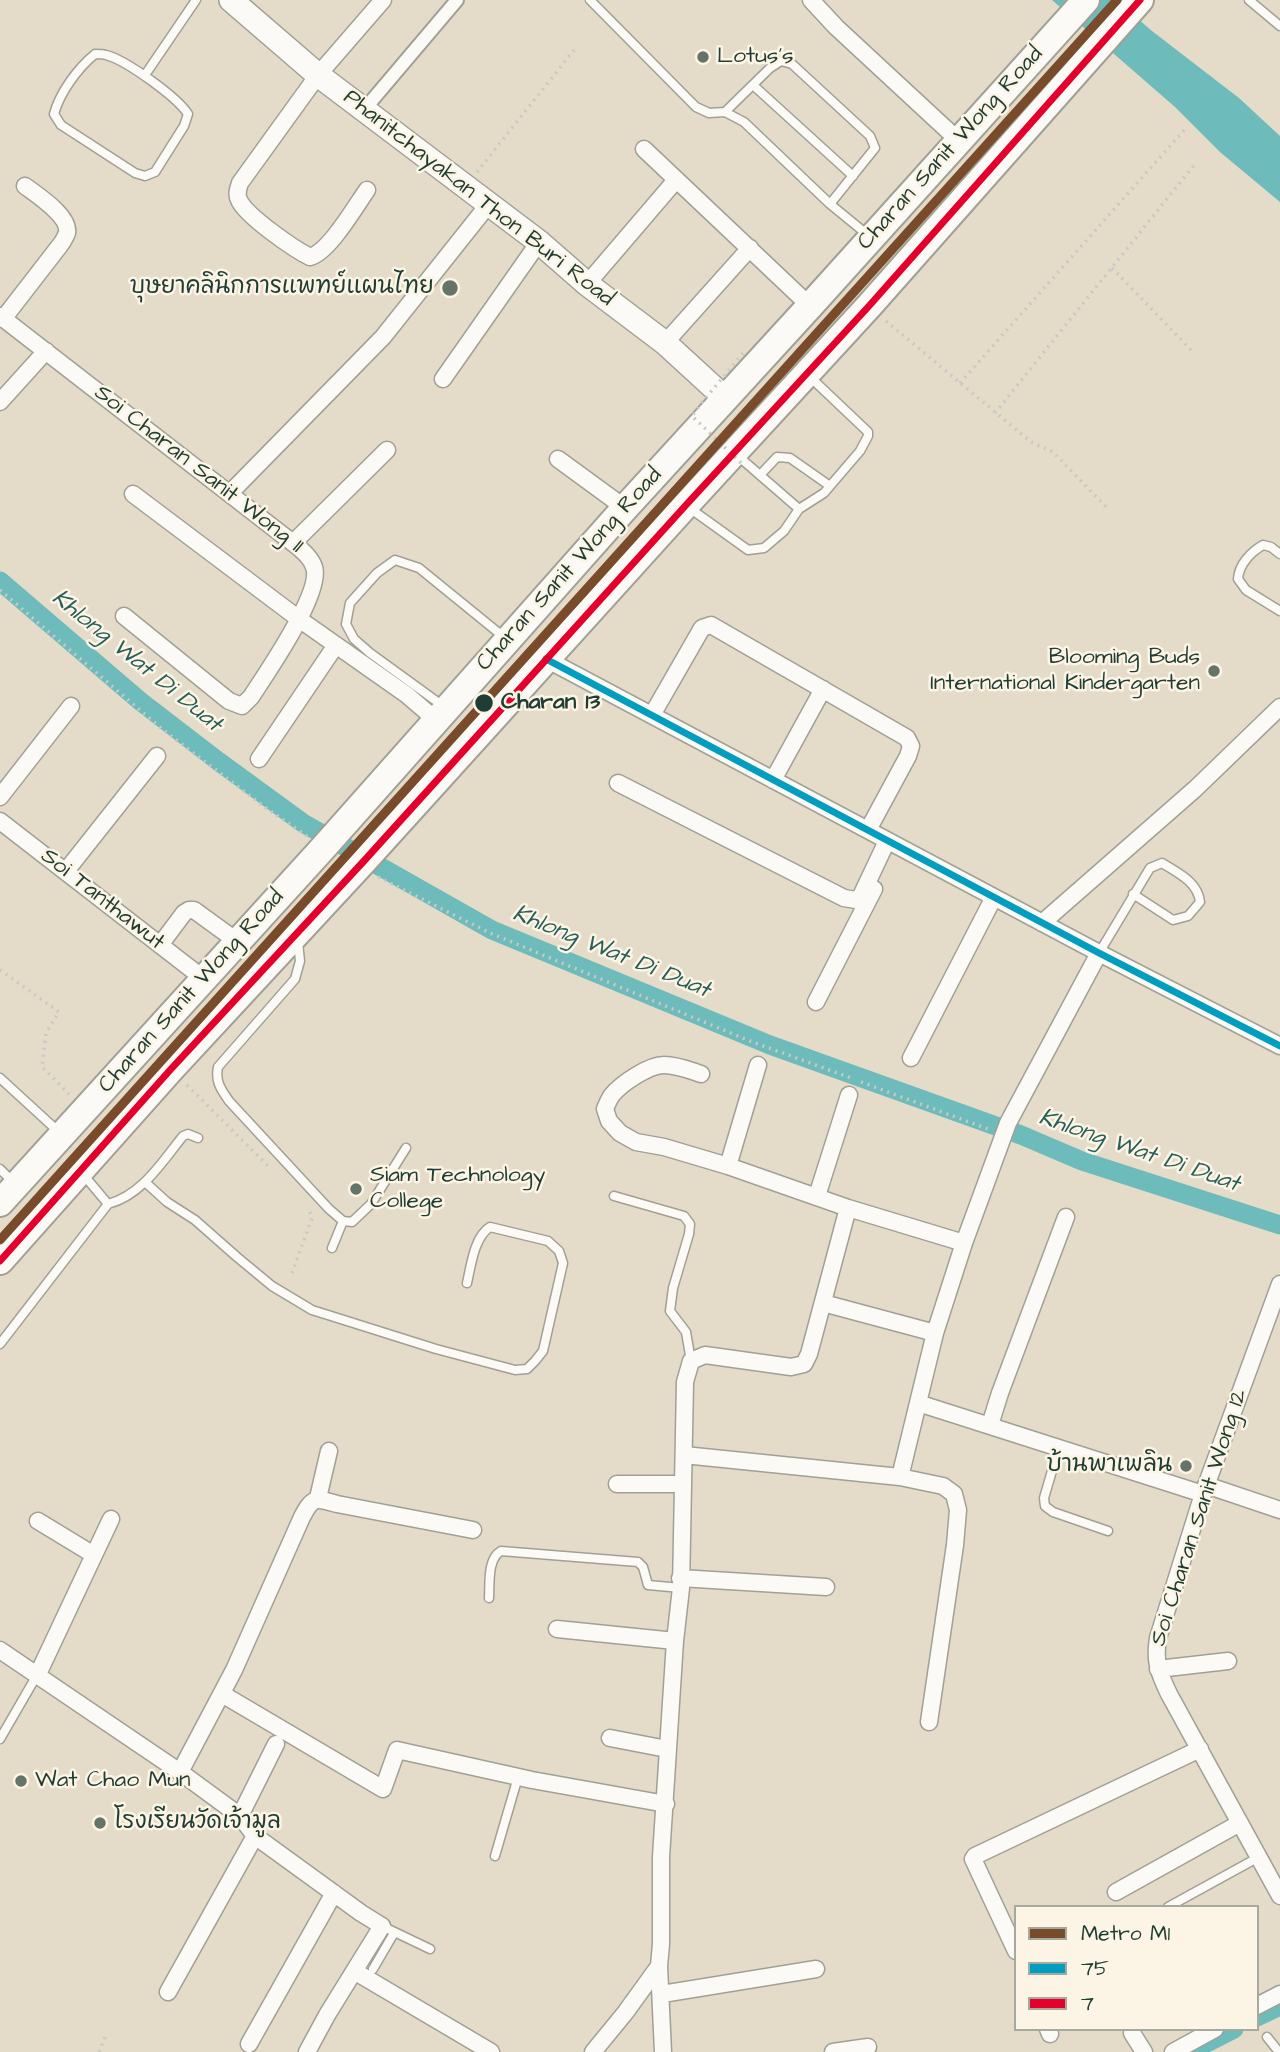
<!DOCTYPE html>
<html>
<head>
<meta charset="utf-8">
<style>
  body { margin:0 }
  #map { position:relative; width:1280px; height:2052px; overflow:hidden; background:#e4dbc9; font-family:"Architects Daughter",sans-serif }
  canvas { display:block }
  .legend { position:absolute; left:1014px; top:1905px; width:245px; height:126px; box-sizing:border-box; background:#fcf5e5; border:2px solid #a4ab9e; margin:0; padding:9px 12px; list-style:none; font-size:21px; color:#1f3d34 }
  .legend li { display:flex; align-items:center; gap:14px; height:35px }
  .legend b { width:35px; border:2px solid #a4ab9e }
</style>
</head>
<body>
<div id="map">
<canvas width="1280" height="2052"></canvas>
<ul class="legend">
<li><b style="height:9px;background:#7a4b2a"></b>Metro M1</li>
<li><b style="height:9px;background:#039ebf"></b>75</li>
<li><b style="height:9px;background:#e4002b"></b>7</li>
</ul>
</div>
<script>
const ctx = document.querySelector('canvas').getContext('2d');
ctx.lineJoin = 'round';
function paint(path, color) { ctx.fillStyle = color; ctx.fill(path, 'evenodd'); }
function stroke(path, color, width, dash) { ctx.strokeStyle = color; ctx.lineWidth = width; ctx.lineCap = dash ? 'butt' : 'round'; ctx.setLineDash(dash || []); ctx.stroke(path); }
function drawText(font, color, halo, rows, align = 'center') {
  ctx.font = font + ' "Architects Daughter","Playpen Sans Thai",sans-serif'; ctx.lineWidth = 5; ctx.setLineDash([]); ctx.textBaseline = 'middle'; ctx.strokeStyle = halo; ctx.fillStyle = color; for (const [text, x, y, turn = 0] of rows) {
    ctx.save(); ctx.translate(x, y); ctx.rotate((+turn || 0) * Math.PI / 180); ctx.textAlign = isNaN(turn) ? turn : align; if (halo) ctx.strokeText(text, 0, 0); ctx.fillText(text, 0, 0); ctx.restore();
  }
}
paint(new Path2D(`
  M1052,0H1116L1152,31L1239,98L1280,136V202L1220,152L1175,107Z`), '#6ebbbb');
stroke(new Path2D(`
  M0,581L140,701L218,761L303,823L492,930L770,1045L1021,1135L1082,1161L1280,1225
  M1257,2017L1280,2006
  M1189,2052L1234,2029`), '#6ebbbb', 19);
const service = new Path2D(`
  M590,0L696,107L709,113L725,112L744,122L830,204L869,236
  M1249,0L1280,26
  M95,54C99,54 103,54 106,55C126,60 177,97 188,114L184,126L155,172L145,176L135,173L61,125L54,114C60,92 78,68 95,54Z
  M145,75L196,0
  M753,85L853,176
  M725,112L770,68L781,61L792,64L870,136L875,148L830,204
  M738,456L799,509
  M760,475L777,457L790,458L830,486
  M688,507L748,550L764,548L784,531L799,509L824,493L860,451L868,436V432L809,376
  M1280,554L1271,547L1263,545C1251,552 1239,564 1238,579L1246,590L1280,611
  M443,706L370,653L354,639L346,624L350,603L377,573L395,560L419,568L505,638
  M298,942L300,961L295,979L218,1067C215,1082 221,1089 229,1101L329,1209L343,1221L332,1248
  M1099,953L1150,868L1162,863C1178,873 1198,882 1200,902L1188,916L1173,920L1133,894
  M0,1078L60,1133
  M0,1169L13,1182
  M82,1173L108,1204
  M145,1182L167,1202L195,1220L237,1257L272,1286L312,1310L436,1349L515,1370L527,1369L535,1361L543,1351L563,1263L559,1251L548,1241L490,1227C474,1237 471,1266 467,1283
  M614,1196L684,1216L690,1224L689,1234L673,1288L670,1311L686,1332L691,1361
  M343,1221L352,1222L371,1204L406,1148
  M0,1344L108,1204C142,1195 162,1162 183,1136L188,1134L198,1138
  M1059,1447L1044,1498L1045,1506L1053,1512L1108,1531
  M489,1598C490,1584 487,1559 501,1551L638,1562L643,1567L648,1585L681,1588
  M0,1739L37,1675
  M495,1856L518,1777
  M1168,1907L1259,1857
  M382,1926L430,1949
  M373,1969L394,1933
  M1267,2037L1279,2052`);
const pedestrian = new Path2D(`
  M363,111L457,0`);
const minor = new Path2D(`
  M811,0L836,27L958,140
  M644,149L810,306
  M367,190C355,207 329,252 310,257C294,249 246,216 239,200C236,194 238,189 240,183L318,75L383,0
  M587,284L676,180
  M0,316L293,543C301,549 311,557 314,567C323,592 266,674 251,697L242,706L229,701L124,616
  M3,319L61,244C62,243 67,234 67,233C70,216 37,195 25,186
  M665,343L750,248
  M443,379L539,242
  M0,402L46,351
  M558,459L625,508
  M230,493L383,337L488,205
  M133,494L299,619L407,695L436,720
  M293,543L387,450
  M546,659L1099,953L1280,1046
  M652,715L702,628L711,625L907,738L911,746L908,756L868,830
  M259,759L336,645
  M773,780L823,689
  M618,783L844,898L856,900L861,896L887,841
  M0,797L71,706
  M0,821L204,979
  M66,871L157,756
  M1042,923L1195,789L1280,707
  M160,945L184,913L189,910H194L238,942
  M816,1002L874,889
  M911,1058L994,897
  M701,1074C689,1070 677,1065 664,1065C649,1065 622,1083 612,1095C609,1099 607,1104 605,1109L609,1121L620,1133L636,1142L664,1147L728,1166L848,1208L964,1243
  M728,1166L758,1065
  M817,1196L849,1095
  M1280,1284L1203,1494L1158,1638C1154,1662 1159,1673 1169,1694L1280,1896
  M823,1303L935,1333
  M918,1403L1203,1494
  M990,1425L1000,1393L1066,1217
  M684,1455L900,1477L943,1486L954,1494L958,1510L955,1545L929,1722
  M900,1477L935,1333L964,1243L1008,1123L1099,953
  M617,1484H682
  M1206,1485L1280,1510
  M318,1498L329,1451
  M94,1555L111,1519
  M680,1578L826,1587
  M557,1629L675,1641
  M0,1650L180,1772L240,1816L255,1836L361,1913L382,1926L327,2015L307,2052
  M1158,1669L1228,1661
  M38,1674L94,1555L38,1521
  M222,1694L383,1789L397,1750L532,1780L666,1804
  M610,1738L667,1749
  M180,1772L234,1670L302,1517C313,1496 316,1498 337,1504L473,1530
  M240,1816L276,1744
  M1116,1892L1240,1823
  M1016,1951L973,1859L975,1856L1200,1749
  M354,1971L491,2052
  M168,1992L255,1836
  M662,1994L816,1969
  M1257,2006L1280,1994
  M1048,2029L1050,2034
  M1132,2033L1144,2052
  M249,2044L334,1893
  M593,2052L625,2013L659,1966
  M663,2052L659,1966L661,1944V1857L675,1641L681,1588L685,1382L691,1361L705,1355L791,1367L804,1364L809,1354L848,1208
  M833,2052L868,2047
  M1173,2052L1215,2029`);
const secondary = new Path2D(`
  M231,0L318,75L539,242L587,284L665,343L725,398`);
const primary = new Path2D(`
  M0,1203L324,847L625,508L810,306L1086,0
  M0,1261L171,1069L363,862L686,505L869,306L1140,0`);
stroke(service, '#a1a095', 11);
stroke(pedestrian, '#a1a095', 16);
stroke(minor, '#a1a095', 19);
stroke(secondary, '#a1a095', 26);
stroke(primary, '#a1a095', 30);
stroke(new Path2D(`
  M477,172L574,50
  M1112,268L1192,351
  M886,321L1031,442L1053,452L1108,509
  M960,383L1186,128
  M995,413L1195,164
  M0,590L162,729L266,808L307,836
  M378,877L490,933L750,1041L851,1078
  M0,970L59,1012L46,1033L42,1067L69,1094
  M861,1082L988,1129
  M187,1085L271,1169
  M292,1273L312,1218L308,1207
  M99,2052L105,2037`), '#c9c9c4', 3.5, [2, 5]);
stroke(service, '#fbfaf7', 8);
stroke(pedestrian, '#fbfaf7', 12);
stroke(minor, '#fbfaf7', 16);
stroke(secondary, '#fbfaf7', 23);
stroke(primary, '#fbfaf7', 26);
stroke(new Path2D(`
  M741,463L692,416L699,406L744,352`), '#c9c9c4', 3.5, [2, 5]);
stroke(new Path2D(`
  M546,659L1099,953L1280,1046`), '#039ebf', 7);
stroke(new Path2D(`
  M0,1261L171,1069L363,862L686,505L869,306L1140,0`), '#e4002b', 7);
stroke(new Path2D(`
  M0,1240L1117,0`), '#7a4b2a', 9);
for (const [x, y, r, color] of [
  [703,57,7,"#647468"],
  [450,288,9,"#647468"],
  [1214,671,7,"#647468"],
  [484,703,10,"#1f3d34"],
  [356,1189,7,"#647468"],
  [1186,1466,7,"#647468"],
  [21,1781,7,"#647468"],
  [100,1823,7,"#647468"]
]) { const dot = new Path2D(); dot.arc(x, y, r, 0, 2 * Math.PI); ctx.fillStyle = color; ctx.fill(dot); stroke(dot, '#fcf5e5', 2.5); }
drawText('23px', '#1f3d34', '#fcf5e5', [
  ["Lotus's",717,57],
  ["บุษยาคลินิกการแพทย์แผนไทย",434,288,"right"],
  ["Blooming Buds",1200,658,"right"],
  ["International Kindergarten",1200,684,"right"],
  ["Siam Technology",370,1176],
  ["College",370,1202],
  ["บ้านพาเพลิน",1172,1466,"right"],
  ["Wat Chao Mun",35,1781],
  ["โรงเรียนวัดเจ้ามูล",114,1823]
], 'left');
drawText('23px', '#1f3d34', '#fcf5e5', [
  ["Charan Sanit Wong Road",951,149,-48],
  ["Phanitchayakan Thon Buri Road",478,199,38],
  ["Soi Charan Sanit Wong 11",198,470,38],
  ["Charan Sanit Wong Road",570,570,-48],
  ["Soi Tanthawut",102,900,38],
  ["Charan Sanit Wong Road",192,992,-48],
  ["Soi Charan Sanit Wong 12",1200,1518,-72]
]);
drawText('bold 23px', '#1f3d34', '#fcf5e5', [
  ["Charan 13",501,703]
], 'left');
drawText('italic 24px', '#285f5b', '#fcf5e5', [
  ["Khlong Wat Di Duat",136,662,39],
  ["Khlong Wat Di Duat",611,953,22],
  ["Khlong Wat Di Duat",1139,1152,19]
]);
</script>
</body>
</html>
